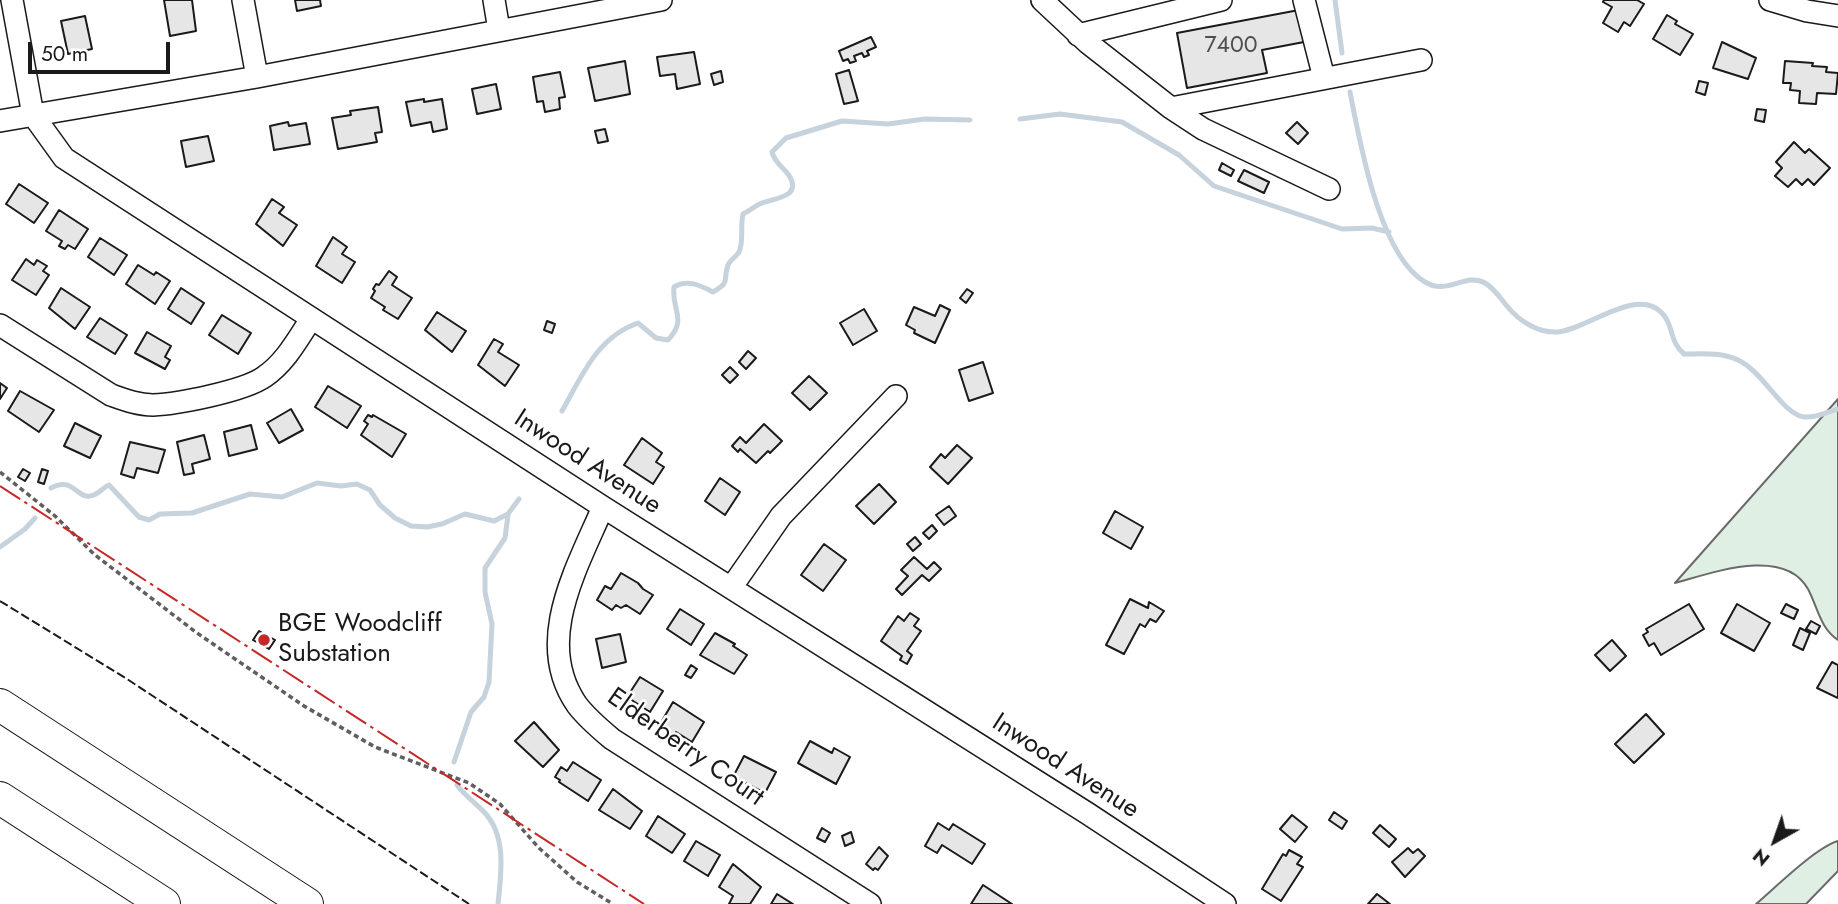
<!DOCTYPE html>
<html>
<head>
<meta charset="utf-8">
<style>
  body { margin:0 }
  #map { position:relative; width:1838px; height:904px; overflow:hidden; background:#fff; font-family:Jost,sans-serif }
  canvas { display:block }
  .north { position:absolute; left:1740px; top:806px; width:70px; height:70px; -webkit-text-stroke:5px #fff; paint-order:stroke; rotate:220deg; font-size:19px; font-weight:700; line-height:28px; text-align:center; color:#1a1a1a }
  .north::after { content:''; display:block; margin:auto; width:24px; height:32px; background:#1a1a1a; clip-path:polygon(50% 0,100% 100%,50% 72%,0 100%) }
  .scale { position:absolute; left:28px; top:42px; width:142px; height:32px; box-sizing:border-box; border:4px solid #1a1a1a; border-top:0; padding-left:9px; font-size:21px; line-height:24px; white-space:nowrap; color:#1a1a1a; -webkit-text-stroke:5px #fff; paint-order:stroke }
</style>
</head>
<body>
<div id="map">
<canvas width="1838" height="904"></canvas>
<div class="north">N</div>
<div class="scale">50 m</div>
</div>
<script>
const ctx = document.querySelector('canvas').getContext('2d');
ctx.lineJoin = 'round';
function paint(path, color) { ctx.fillStyle = color; ctx.fill(path, 'evenodd'); }
function stroke(path, color, width, dash) { ctx.strokeStyle = color; ctx.lineWidth = width; ctx.lineCap = dash ? 'butt' : 'round'; ctx.setLineDash(dash || []); ctx.stroke(path); }
function drawText(font, color, halo, rows, align = 'center') {
  ctx.font = font + ' Jost,sans-serif'; ctx.lineWidth = 5; ctx.setLineDash([]); ctx.textBaseline = 'middle'; ctx.strokeStyle = halo; ctx.fillStyle = color; for (const [text, x, y, turn = 0] of rows) {
    ctx.save(); ctx.translate(x, y); ctx.rotate((+turn || 0) * Math.PI / 180); ctx.textAlign = isNaN(turn) ? turn : align; if (halo) ctx.strokeText(text, 0, 0); ctx.fillText(text, 0, 0); ctx.restore();
  }
}
const green = new Path2D(`
  M1838,399V640C1820,628 1818,608 1808,589C1784,546 1712,573 1675,583Z
  M1838,841V871L1806,904H1756C1776,887 1815,848 1838,841Z`);
paint(green, '#e0efe3');
stroke(green, '#6a6a6a', 2);
stroke(new Path2D(`
  M1335,0L1342,53
  M1350,92C1360,142 1379,255 1425,282C1448,296 1465,272 1485,283C1495,289 1500,298 1507,306C1519,321 1538,333 1557,332C1587,330 1636,286 1662,313C1675,327 1668,340 1684,354C1703,354 1720,352 1738,360C1762,371 1779,408 1800,416C1812,420 1827,412 1838,409
  M1020,119L1060,114L1122,122L1179,155L1214,186L1342,229L1372,228L1389,232
  M562,411C582,376 597,337 638,323L656,338L668,340C688,319 671,310 674,287C687,279 700,285 713,292C732,281 722,281 728,265C730,260 736,257 739,252C744,243 740,226 743,214C749,211 755,206 762,203C775,198 804,197 788,174C782,166 775,163 772,152L786,138L842,121L888,124L925,119L970,120
  M51,488C75,475 76,502 94,495C99,493 104,487 109,485L139,517L149,520L160,514L192,513L250,494L282,497L317,483L341,486L357,484L370,490L380,505L395,518L411,526L427,527L442,524L465,514L494,521L508,514L519,499
  M0,547L25,529L35,518
  M454,762L471,712L484,697L489,682L492,624L485,592V568L505,538L508,515
  M457,785C465,796 476,803 485,813C507,837 501,874 498,904`), '#c6d2dc', 5);
const building = new Path2D(`
  M164,0H192L196,31L170,36Z
  M295,0H320L321,6L297,11Z
  M1604,0H1637L1644,4L1630,26L1624,22L1618,32L1603,23L1612,7L1603,2Z
  M1299,10L1304,42L1262,50L1267,73L1187,88L1177,33Z
  M1667,15L1677,21L1675,24L1693,34L1680,55L1653,39Z
  M85,16L92,49L68,54L61,21Z
  M871,37L876,47L867,51L869,55L864,57L862,53L854,56L856,61L850,63L848,59L843,61L839,51Z
  M1722,42L1756,58L1748,79L1713,68Z
  M694,52L700,84L677,89L675,74L660,76L657,57Z
  M625,61L630,94L595,101L588,68Z
  M1785,61L1813,63L1812,66L1827,67L1826,72L1838,73L1836,94L1817,93L1816,104L1799,103L1800,91L1790,90L1791,83H1783Z
  M849,70L858,101L844,104L836,74Z
  M721,71L723,82L714,85L711,74Z
  M560,72L565,97L559,98L560,109L545,112L543,101L537,102L533,77Z
  M1699,81L1708,83L1705,95L1696,92Z
  M496,84L501,109L477,114L472,89Z
  M424,99V102L442,99L447,129L433,132L431,122L411,126L406,102Z
  M378,107L382,132L375,133L377,142L338,149L332,118L351,115L350,111Z
  M1757,109L1766,110L1764,122L1755,120Z
  M288,122L289,126L306,123L310,144L274,150L270,126Z
  M1297,122L1308,133L1298,144L1286,133Z
  M605,129L608,141L598,143L595,131Z
  M208,136L214,161L186,167L181,141Z
  M1794,142L1805,153L1809,149L1830,168L1814,185L1808,179L1802,185L1796,179L1788,187L1775,176L1782,168L1776,162Z
  M1222,163L1234,170L1231,176L1219,170Z
  M1244,170L1269,182L1264,193L1238,181Z
  M19,184L48,203L34,223L6,204Z
  M272,199L284,207L279,213L297,225L283,246L256,224Z
  M59,210L88,229L75,249L68,245L65,249L59,246L62,241L46,231Z
  M333,237L347,247L342,254L355,262L342,283L316,266Z
  M100,238L127,255L114,275L88,257Z
  M26,259L34,265L37,260L47,266L43,271L49,275L36,295L12,280Z
  M138,265L154,275L156,272L170,281L155,304L126,284Z
  M389,271L397,277L392,285L412,298L398,319L383,310L385,307L371,298L375,291L373,289L376,284L379,285Z
  M61,288L90,307L75,329L49,308Z
  M181,288L204,303L191,324L168,309Z
  M967,289L973,293L966,303L960,298Z
  M940,305L950,310L935,343L914,333L915,330L906,325L914,307L935,316Z
  M864,309L877,331L853,345L840,323Z
  M437,312L466,331L452,352L425,330Z
  M222,315L251,333L238,354L209,335Z
  M100,318L127,335L115,354L87,337Z
  M547,321L555,324L552,333L544,330Z
  M147,332L171,346L165,357L170,360L165,369L135,353Z
  M494,339L503,344L498,352L519,365L505,386L478,365Z
  M748,351L756,358L746,369L739,362Z
  M983,362L993,393L969,401L959,370Z
  M730,367L738,375L730,383L722,375Z
  M809,376L827,393L810,410L792,393Z
  M0,383L7,388L0,399Z
  M328,386L361,406L347,428L315,407Z
  M20,391L54,410L39,432L8,411Z
  M291,409L303,430L279,443L267,423Z
  M368,415L372,417L373,415L406,434L392,457L361,435L368,424L364,421Z
  M75,423L101,436L90,458L64,446Z
  M764,424L782,441L770,453L768,451L756,463L740,449L738,452L732,446L740,437L746,443Z
  M251,425L257,449L229,456L224,432Z
  M204,435L210,459L192,464L194,473L184,475L177,442Z
  M642,438L662,453L656,462L664,467L653,484L624,465Z
  M130,442L165,450L158,473L137,468L134,478L121,474Z
  M957,445L972,458L948,484L930,467L941,454L945,458Z
  M23,469L30,473L25,481L18,477Z
  M42,469L48,471L44,484L38,482Z
  M720,478L740,492L725,515L705,501Z
  M879,484L896,502L874,524L856,506Z
  M949,506L956,516L944,525L936,515Z
  M1115,511L1143,527L1131,549L1103,533Z
  M932,525L937,531L929,539L923,533Z
  M915,537L921,544L913,551L907,544Z
  M824,544L846,560L823,591L801,575Z
  M914,557L927,569L934,562L941,569L929,581L922,575L902,595L896,589L908,576L901,570Z
  M621,573L638,583L643,589L653,595L640,614L626,605L621,608L616,605L612,610L597,600L605,586L611,589Z
  M1130,599L1148,608L1149,602L1164,611L1156,622L1150,619L1145,627L1140,624L1124,654L1106,645Z
  M1689,604L1704,629L1661,655L1654,643L1649,646L1643,635L1648,632L1646,629Z
  M1737,604L1770,623L1754,651L1721,633Z
  M1786,604L1798,610L1794,619L1781,613Z
  M680,609L704,624L691,645L667,629Z
  M910,613L919,619L914,626L921,631L907,651L912,655L907,664L900,660L902,656L881,641L898,616L904,621Z
  M1811,621L1820,626L1816,634L1806,629Z
  M1800,628L1810,633L1803,650L1793,645Z
  M259,631L275,640L269,649L253,640Z
  M715,633L735,644L733,646L747,655L734,674L700,655Z
  M620,634L626,662L602,668L596,639Z
  M1612,640L1626,656L1610,671L1595,655Z
  M1832,662L1838,665V698L1817,688Z
  M691,665L697,669L691,678L685,675Z
  M640,677L663,691L650,712L627,697Z
  M673,702L704,722L692,742L676,732L674,735L659,726Z
  M1646,714L1664,734L1634,763L1615,744Z
  M534,722L559,750L543,767L515,741Z
  M810,741L832,753L834,748L850,757L836,784L798,763Z
  M744,756L776,772L765,793L733,777Z
  M573,762L601,780L588,801L559,782L560,780L555,777L561,767L567,771Z
  M613,789L642,811L630,829L599,810Z
  M1334,812L1347,821L1342,829L1329,820Z
  M1292,815L1307,827L1295,842L1280,829Z
  M658,816L685,834L672,853L646,836Z
  M938,823L949,830L953,824L985,844L972,864L942,845L937,853L925,846Z
  M1380,825L1396,839L1389,847L1373,833Z
  M822,828L830,833L825,842L817,838Z
  M851,832L854,842L845,846L842,836Z
  M696,841L720,855L708,876L684,861Z
  M879,847L888,856L878,870L875,868L873,870L866,864Z
  M1408,848L1413,853L1418,849L1425,856L1405,877L1392,862Z
  M1289,850L1302,857L1297,864L1303,867L1281,901L1262,889L1283,854L1286,856Z
  M733,864L761,887L750,904H729L733,896L719,887Z
  M983,885L1012,904H971Z
  M777,894L793,904H771Z
  M1377,894L1390,904H1368Z`);
paint(building, '#e6e6e6');
stroke(building, '#1a1a1a', 2);
const minor = new Path2D(`
  M12,0L33,115L64,158L603,507L1087,813L1225,904
  M243,0L257,77
  M494,0L499,30
  M1042,0L1088,43L1171,108L1203,129L1329,189
  M1304,0L1324,78
  M1770,0L1807,11L1838,16
  M1078,35L1221,0
  M1171,108L1421,60
  M0,121L257,77L661,0
  M0,325L111,395C125,400 138,405 153,405C178,404 244,391 264,377C285,363 298,339 311,319
  M603,507C577,568 533,642 577,705C587,718 600,729 612,739L870,904
  M731,588L781,516L896,396`);
const highway = new Path2D(`
  M0,705L307,904
  M0,798L164,904`);
stroke(minor, '#1a1a1a', 24);
stroke(highway, '#1a1a1a', 34);
stroke(new Path2D(`
  M0,472L55,516L95,555L197,633L304,706L375,747L469,783L500,804L539,848L577,882L613,904`), '#5f5f5f', 3.5, [5, 3.5]);
stroke(minor, '#fff', 21);
stroke(highway, '#fff', 32);
stroke(new Path2D(`
  M0,601L127,679L469,904`), '#1a1a1a', 2, [9, 3.5]);
stroke(new Path2D(`
  M0,486L644,904`), '#c62828', 2, [24, 5, 3.5, 5]);
for (const [x, y, r, color] of [
  [264,640,7,"#c62828"]
]) { const dot = new Path2D(); dot.arc(x, y, r, 0, 2 * Math.PI); ctx.fillStyle = color; ctx.fill(dot); stroke(dot, '#fff', 2.5); }
drawText('23px', '#4d4d4d', null, [
  ["7400",1231,46]
]);
drawText('26px', '#1a1a1a', '#fff', [
  ["Inwood Avenue",587,463,33],
  ["Elderberry Court",685,748,35],
  ["Inwood Avenue",1065,767,33]
]);
drawText('26px', '#1a1a1a', '#fff', [
  ["BGE Woodcliff",278,625],
  ["Substation",278,655]
], 'left');
</script>
</body>
</html>
